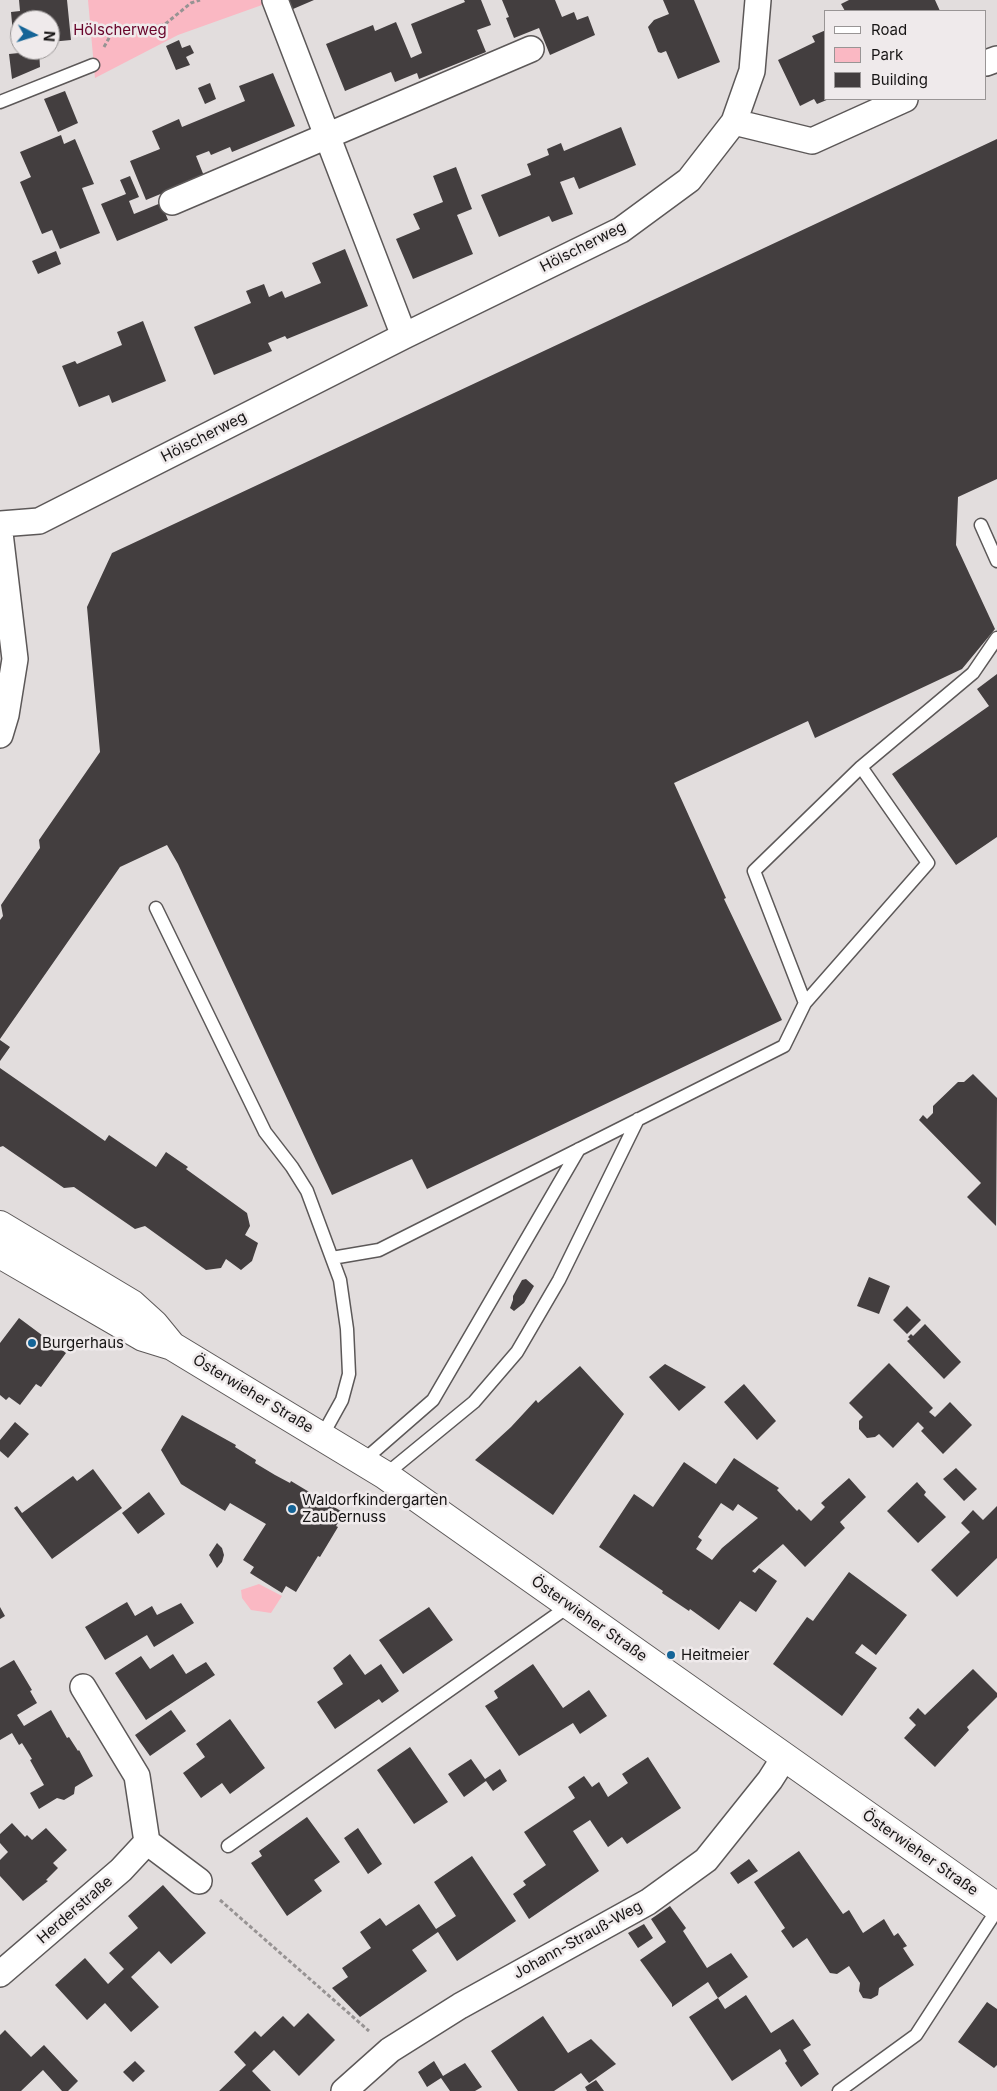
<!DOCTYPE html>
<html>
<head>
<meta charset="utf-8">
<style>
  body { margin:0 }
  #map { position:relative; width:997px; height:2091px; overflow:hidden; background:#e2dddd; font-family:Inter,sans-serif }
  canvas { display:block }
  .legend { position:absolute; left:824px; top:10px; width:162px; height:90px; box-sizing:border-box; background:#efeaeb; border:1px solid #999595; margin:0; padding:6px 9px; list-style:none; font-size:15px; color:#171515 }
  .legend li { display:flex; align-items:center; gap:10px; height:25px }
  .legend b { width:25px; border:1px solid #999595 }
  .north { position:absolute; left:10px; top:10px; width:50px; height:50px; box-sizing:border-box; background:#efeaeb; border:1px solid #999595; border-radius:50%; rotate:95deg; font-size:14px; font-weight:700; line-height:20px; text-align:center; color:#171515 }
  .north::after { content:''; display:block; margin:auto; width:18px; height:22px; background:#146497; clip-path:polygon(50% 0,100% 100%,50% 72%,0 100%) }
</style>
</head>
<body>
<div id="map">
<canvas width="997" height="2091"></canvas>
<ul class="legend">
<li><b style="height:6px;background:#fff"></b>Road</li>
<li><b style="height:14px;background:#fab8c3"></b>Park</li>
<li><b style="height:14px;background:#433e3f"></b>Building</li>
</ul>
<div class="north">N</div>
</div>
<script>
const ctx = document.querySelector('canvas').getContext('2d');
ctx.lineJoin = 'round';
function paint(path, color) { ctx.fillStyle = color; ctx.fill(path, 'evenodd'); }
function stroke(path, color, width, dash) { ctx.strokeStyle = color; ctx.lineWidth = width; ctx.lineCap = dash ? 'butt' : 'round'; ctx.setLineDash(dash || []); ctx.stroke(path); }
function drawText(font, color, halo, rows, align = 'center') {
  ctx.font = font + ' Inter,sans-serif'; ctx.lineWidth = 5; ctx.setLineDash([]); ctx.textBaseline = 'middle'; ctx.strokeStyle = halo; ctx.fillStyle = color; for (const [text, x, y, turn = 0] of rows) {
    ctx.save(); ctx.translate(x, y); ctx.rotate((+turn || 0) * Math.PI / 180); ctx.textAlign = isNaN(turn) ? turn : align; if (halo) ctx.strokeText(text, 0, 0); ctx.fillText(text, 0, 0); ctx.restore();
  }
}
paint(new Path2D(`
  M88,0H276L178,35L95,78Z
  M259,1584L282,1596L271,1613L251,1610L242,1598L241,1590Z`), '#fab8c3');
paint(new Path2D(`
  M19,0H67L71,40L50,42V20H20V34H13L11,12L20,11Z
  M289,0H314L293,9Z
  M464,0H481L491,25L477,30L486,52L419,79L417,73L395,82L391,72L345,91L326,44L373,25L375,31L396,22L411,58L422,53L411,24L465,2Z
  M502,0H555L562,17L574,12L577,20L588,16L595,35L550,55L539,28L514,38L506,18L509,17Z
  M663,0H694L720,62L678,79L666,51L661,53L658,52L648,27L654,20L669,14Z
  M849,0H935L940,11H845L841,4Z
  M826,30V99H829L817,104L814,99L800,106L778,60L815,42L812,36Z
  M179,40L182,48L190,45L194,53L186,57L190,65L176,70L166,46Z
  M39,51L40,67L12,79L9,54Z
  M273,73L295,126L232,152L230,147L211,155L209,151L196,156L204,176L146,200L130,161L160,149L152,131L179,119L182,127L245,101L239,86Z
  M210,83L216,99L205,104L198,88Z
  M65,91L78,123L58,132L44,99Z
  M621,127L636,165L579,189L574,177L560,182L573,214L552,222L549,216L499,237L481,195L531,175L527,164L549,155L547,149L561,143L564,151Z
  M61,135L64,144L75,139L94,184L82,188L100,233L60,249L52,230L42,234L20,182L31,177L20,152Z
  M997,139V479L958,497L956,545L995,629L962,669L815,738L808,721L674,783L726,898L724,899L782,1020L427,1189L412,1159L332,1195L178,864L167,845L120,867L0,1039V920L3,916L1,905L40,848L39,840L100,752L87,607L112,553Z
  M456,167L472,209L457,215L473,254L413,279L396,239L420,229L413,214L443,202L433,176Z
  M130,176L139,197L129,201L134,214L161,203L168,220L117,241L101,204L126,194L120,180Z
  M345,249L368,306L287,339L285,336L268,343L272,351L214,375L194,327L251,303L246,291L264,284L269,297L282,291L285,298L321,283L312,263Z
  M56,251L61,264L38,274L32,261Z
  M143,321L166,381L112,403L109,395L79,407L62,366L75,361L77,364L122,345L117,332Z
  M997,674V837L956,865L892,774L989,706L977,689Z
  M0,1040L10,1047L0,1061Z
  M0,1068L105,1141L109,1135L156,1167L166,1152L188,1167L186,1169L247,1213L250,1226L245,1235L258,1243L252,1261L241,1270L226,1259L221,1268L206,1270L145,1226L135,1229L74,1187L64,1188L3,1146L0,1147Z
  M973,1074L997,1098L996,1226L967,1197L981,1183L919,1120L923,1115L927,1119L933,1113V1106L958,1082H964Z
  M869,1277L890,1286L879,1314L857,1306Z
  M526,1279L534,1286L524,1303L514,1311L510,1308L513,1300V1296L522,1280Z
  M907,1306L921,1320L907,1334L893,1320Z
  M19,1318L66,1353L41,1387L36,1384L20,1405L9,1397L6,1400L0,1395V1343Z
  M925,1324L961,1362L944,1379L907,1341L910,1339L908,1337L911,1334L913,1336Z
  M889,1363L933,1408L929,1412L935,1417L950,1402L972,1425L943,1454L921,1431L924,1428L918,1422L893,1448L879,1434L875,1437L867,1438L859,1429V1421L863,1417L849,1403Z
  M665,1364L706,1387L679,1411L649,1377Z
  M580,1366L624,1414L553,1515L475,1460L511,1427L536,1400L538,1403Z
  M744,1384L776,1421L757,1440L724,1402Z
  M182,1415L236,1445L235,1447L256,1460L255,1463L275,1475L290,1483L291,1481L344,1513L336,1526L338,1527L320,1557L318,1556L296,1592L286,1586L282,1593L250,1573L254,1567L243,1560L266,1524L230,1503L225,1511L181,1484L161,1450Z
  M15,1422L29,1434L8,1458L0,1451V1440Z
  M734,1458L779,1488L777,1490L797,1511L799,1509L811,1521L825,1507L821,1503L849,1478L866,1497L840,1522L845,1528L805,1567L783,1544L752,1571L755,1573L759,1568L777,1581L756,1612L740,1601L719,1630L690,1609L689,1611L662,1593L663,1591L599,1547L634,1494L653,1507L684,1462L716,1484ZM721,1503L733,1511L738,1504L758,1518L722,1548L712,1560L696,1549L702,1540L698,1537Z
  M956,1468L977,1489L964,1501L943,1479Z
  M93,1469L122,1508L52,1559L14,1508L17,1506L22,1513L73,1476L77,1481Z
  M917,1482L926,1492L924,1495L946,1517L918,1543L887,1511Z
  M149,1492L165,1514L138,1534L122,1513Z
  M997,1506V1558L957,1597L931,1570L970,1532L961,1523L973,1510L983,1520Z
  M217,1543L222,1548L224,1555L222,1562L217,1568L209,1555Z
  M849,1572L907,1615L876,1655L862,1644L855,1653L877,1668L842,1716L773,1664L807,1617L813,1621Z
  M127,1602L135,1616L152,1606L157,1615L181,1603L194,1623L154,1647L147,1635L105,1660L85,1627Z
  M0,1607L5,1616L0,1619Z
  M429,1607L453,1640L403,1674L379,1640Z
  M173,1654L186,1674L206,1662L215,1675L146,1720L115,1673L141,1656L150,1669Z
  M350,1654L365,1675L381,1664L399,1691L382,1703L379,1699L335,1729L317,1702L343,1684L333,1668Z
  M14,1660L32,1690L30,1691L37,1703L17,1715L24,1726L51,1710L67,1738L69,1737L78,1751L79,1750L93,1776L75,1787L74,1794L64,1800L57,1798L39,1809L30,1793L44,1785L30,1760L32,1759L22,1743L19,1745L12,1733L0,1740V1668Z
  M533,1664L563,1708L589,1690L607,1716L580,1734L573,1723L519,1756L485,1706L498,1698L494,1691Z
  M973,1669L997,1693V1697L967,1727L969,1730L935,1767L904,1738L916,1725L909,1718L918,1708L925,1715Z
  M171,1710L186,1731L150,1756L135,1735Z
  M230,1719L265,1768L230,1794L222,1783L201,1798L183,1773L205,1757L196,1744Z
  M410,1747L448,1802L414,1824L377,1770Z
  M648,1757L681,1808L627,1844L622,1837L608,1847L590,1820L573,1831L599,1871L529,1919L513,1894L526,1885L523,1881L546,1865L524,1832L575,1798L568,1787L584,1776L592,1787L599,1782L608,1797L628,1783L622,1774Z
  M471,1759L485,1779L500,1769L507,1781L493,1791L486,1781L464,1797L448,1774Z
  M307,1817L340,1862L314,1880L322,1891L287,1916L251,1863L262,1856L259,1851Z
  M12,1823L25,1837L27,1835L32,1840L46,1828L67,1850L53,1863L58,1868L46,1880L48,1881L23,1901L0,1876V1860L8,1852L0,1843V1834Z
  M358,1828L382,1864L368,1874L344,1838Z
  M799,1851L843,1914L849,1910L863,1933L884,1919L894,1936L898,1933L907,1946L903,1948L914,1965L879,1988L878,1995L871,1999L863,1998L859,1991L860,1983L849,1966L837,1974L830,1973L807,1938L793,1948L781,1931L785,1928L754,1882Z
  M472,1856L516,1921L457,1961L438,1932L412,1950L427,1971L360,2017L332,1988L348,1977L342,1968L371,1948L360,1932L380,1918L386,1926L419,1904L436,1929L456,1916L434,1882Z
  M749,1859L758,1871L738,1884L730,1873Z
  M163,1885L206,1933L171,1964L159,1951L131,1977L159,2007L131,2032L105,2003L87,2020L55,1985L85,1958L108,1984L124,1969L109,1953L138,1928L128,1916Z
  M670,1906L686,1928L683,1931L707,1968L731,1953L748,1977L718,1998L725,2009L746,1995L771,2033L793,2019L811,2045L803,2050L819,2074L801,2087L785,2063L787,2061L780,2049L732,2081L689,2017L718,1998L708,1982L672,2007V2004L640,1960L666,1942L651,1919Z
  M644,1924L653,1938L638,1948L628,1933Z
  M987,2002L997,2009V2065L994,2068L958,2042Z
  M308,2013L335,2040L299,2076L274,2050L252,2071L271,2091H219L246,2065L234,2052L255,2031L261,2037L283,2016L294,2027Z
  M543,2016L568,2053L591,2039L616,2064L589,2083L581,2073L554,2091H518L491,2051Z
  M5,2030L31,2057L44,2045L78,2081L68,2091H62L43,2070L21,2091H0V2035Z
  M135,2061L145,2071L133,2082L123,2072Z
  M434,2061L443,2076L465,2063L482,2087L475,2091H450L441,2078L427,2087L418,2072Z
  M596,2080L604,2091H587L585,2087Z`), '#433e3f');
const service = new Path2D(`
  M0,102L93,65
  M981,525L997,561
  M156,908L265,1132L292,1167L307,1191L340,1280L347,1329L349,1374L342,1400L322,1436
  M805,1003L754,871L861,767L973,673L997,638
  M332,1258L379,1250L784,1046L805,1003L928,863L861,767
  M363,1461L433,1400L579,1149
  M385,1475L474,1402L517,1352L559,1280L638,1119
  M228,1846L569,1606
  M839,2091L916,2035L997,1910`);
const minor = new Path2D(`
  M275,0L404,336
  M986,63L997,59
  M734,122L812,141L905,99
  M172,202L531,49
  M0,524L39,521L404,336L621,230L689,180L734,122L752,71L758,0
  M0,533L15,659L6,715L0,735
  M83,1687L137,1776L147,1842L199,1881
  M0,1974L121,1870L147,1842
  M344,2091L390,2050L460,2006L648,1902L706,1860L770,1780L784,1758`);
const tertiary = new Path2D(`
  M0,1225L132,1304L154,1324L172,1346
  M0,1254L143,1337L172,1346L385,1475L997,1907`);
stroke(service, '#5c5858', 15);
stroke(minor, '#5c5858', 28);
stroke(tertiary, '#5c5858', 30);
stroke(new Path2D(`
  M104,47L113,31L164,25L191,3L200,0
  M220,1900L369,2031`), '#979393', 3, [4, 2.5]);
stroke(service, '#fff', 12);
stroke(minor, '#fff', 25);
stroke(tertiary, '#fff', 28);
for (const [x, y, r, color] of [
  [32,1343,5,"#146497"],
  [292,1509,5,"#146497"],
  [671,1655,5,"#146497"]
]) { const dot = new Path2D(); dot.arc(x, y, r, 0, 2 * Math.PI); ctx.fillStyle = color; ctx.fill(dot); stroke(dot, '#efeaeb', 2); }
drawText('15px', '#68042a', '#efeaeb', [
  ["Hölscherweg",120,30]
]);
drawText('15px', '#171515', '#efeaeb', [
  ["Hölscherweg",583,247,-27],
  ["Hölscherweg",204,437,-27],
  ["Österwieher Straße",253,1394,31],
  ["Österwieher Straße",589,1619,35],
  ["Österwieher Straße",920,1853,35],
  ["Herderstraße",75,1910,-41],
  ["Johann-Strauß-Weg",578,1940,-29]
]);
drawText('15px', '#171515', '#efeaeb', [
  ["Burgerhaus",42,1343],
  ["Waldorfkindergarten",302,1500],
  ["Zaubernuss",302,1517],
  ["Heitmeier",681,1655]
], 'left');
</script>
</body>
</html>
